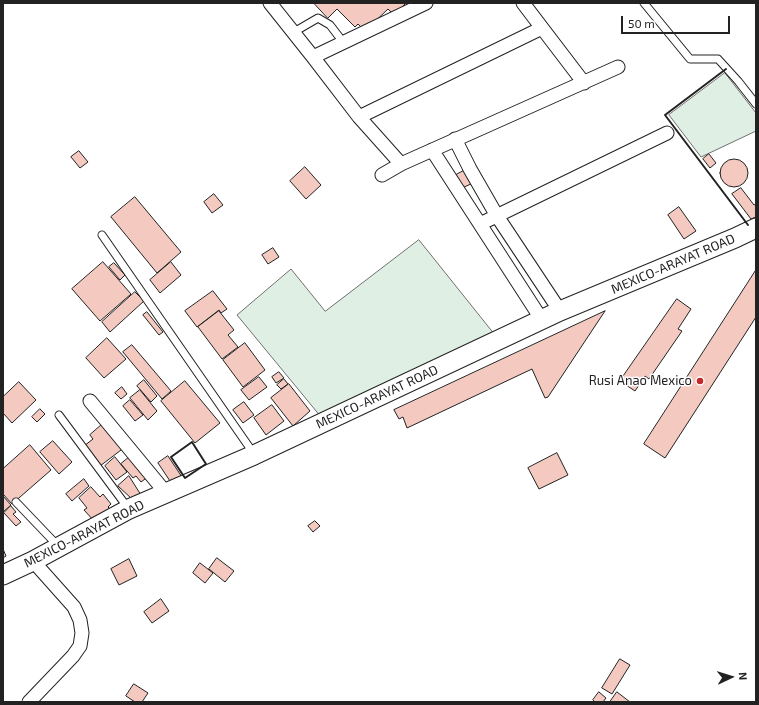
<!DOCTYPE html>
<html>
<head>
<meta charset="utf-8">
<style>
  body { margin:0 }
  #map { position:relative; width:759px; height:705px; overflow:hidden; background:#fff; font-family:"Exo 2",sans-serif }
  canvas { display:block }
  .frame { position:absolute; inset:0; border:4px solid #222; pointer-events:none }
  .north { position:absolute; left:711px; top:657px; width:40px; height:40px; -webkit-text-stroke:3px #fff; paint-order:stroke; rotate:86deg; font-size:11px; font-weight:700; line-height:16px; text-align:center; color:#222 }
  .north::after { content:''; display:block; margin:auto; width:14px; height:18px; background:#222; clip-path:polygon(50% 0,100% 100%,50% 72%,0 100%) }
  .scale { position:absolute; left:621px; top:16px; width:109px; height:18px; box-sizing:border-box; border:2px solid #222; border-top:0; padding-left:5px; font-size:12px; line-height:14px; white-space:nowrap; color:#222; -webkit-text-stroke:3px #fff; paint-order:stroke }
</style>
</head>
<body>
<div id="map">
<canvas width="759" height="705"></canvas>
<div class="frame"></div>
<div class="north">N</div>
<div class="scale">50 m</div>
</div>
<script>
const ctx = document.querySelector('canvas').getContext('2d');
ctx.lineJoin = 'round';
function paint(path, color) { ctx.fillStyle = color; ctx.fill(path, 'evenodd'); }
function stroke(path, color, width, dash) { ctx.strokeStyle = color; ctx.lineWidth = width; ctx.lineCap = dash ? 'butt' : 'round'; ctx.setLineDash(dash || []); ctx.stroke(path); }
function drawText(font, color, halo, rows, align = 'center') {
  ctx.font = font + ' "Exo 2",sans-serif'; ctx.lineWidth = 3; ctx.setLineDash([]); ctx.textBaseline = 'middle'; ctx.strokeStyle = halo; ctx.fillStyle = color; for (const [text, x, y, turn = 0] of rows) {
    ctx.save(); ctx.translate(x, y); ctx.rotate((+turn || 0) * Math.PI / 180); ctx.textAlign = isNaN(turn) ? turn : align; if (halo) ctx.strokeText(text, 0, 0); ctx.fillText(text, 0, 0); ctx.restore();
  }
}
const green = new Path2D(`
  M725,73L756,113V131L701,157L669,115Z
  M419,240L499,340L326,423L237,315L291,269L325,311Z`);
paint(green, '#e0efe3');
stroke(green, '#6f6f6f', 1);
const building = new Path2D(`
  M314,3H406L394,15L388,9L365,31L358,24L355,27L337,9L328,18Z
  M79,151L88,162L80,168L71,157Z
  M709,154L716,163L710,168L703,159Z
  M720 173a14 14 0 1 1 28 0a14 14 0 1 1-28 0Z
  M305,167L321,185L306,199L290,181Z
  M467,169L473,183L462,188L456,175Z
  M741,188L754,205L756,204V217L751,219L732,194Z
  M214,194L223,205L212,213L204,202Z
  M135,197L181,252L157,273L111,217Z
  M679,207L696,231L684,239L668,215Z
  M273,248L279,257L268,264L262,255Z
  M103,262L131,294L100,321L72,289Z
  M171,262L181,275L160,293L150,280Z
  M114,263L125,275L120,280L109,267Z
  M756,270V317L665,458L644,444Z
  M213,291L227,309L221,313L219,310L197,327L185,311Z
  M135,292L144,301L110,332L102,322Z
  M677,299L691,309L678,329L682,331L649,379L645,376L635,391L620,381Z
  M219,311L234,330L228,335L238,347L222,359L198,327Z
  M605,311L548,397L545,398L532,369L407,428L403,417L399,419L394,410Z
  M147,312L163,332L159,335L143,315Z
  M107,338L126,359L104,378L86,358Z
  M245,343L265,370L243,387L223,360Z
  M132,345L171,391L162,399L123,352Z
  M279,372L284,378L276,383L272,377Z
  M259,377L267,387L249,400L241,390Z
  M284,379L288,384L281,389L277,385Z
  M144,380L157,396L151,402L137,386Z
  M185,381L220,423L195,443L161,401Z
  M19,382L36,400L12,423L3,413V397Z
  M289,384L310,411L293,426L271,398Z
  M122,387L127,394L121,399L115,393Z
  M140,390L157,411L148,420L130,398Z
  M130,400L143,415L135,421L123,406Z
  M244,402L254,415L243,423L233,410Z
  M272,405L284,421L266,435L254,418Z
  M40,409L45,414L37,422L32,417Z
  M105,422L125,447L100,466L84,446L93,439L90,435Z
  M53,441L72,462L59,474L40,452Z
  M30,445L51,470L12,504L3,494V469Z
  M557,453L568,475L539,489L528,468Z
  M132,455L149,476L141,482L136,476L133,478L121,464Z
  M168,456L184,480L174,487L158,463Z
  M115,457L127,472L116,480L105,466Z
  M129,476L141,495L133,500L118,486Z
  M84,479L89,486L72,501L66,494Z
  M91,487L100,497L103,494L111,504L108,507L110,509L95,522L84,510L87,508L79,498Z
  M3,496L11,505L3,512Z
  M11,506L16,512L13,514L21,522L16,526L4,513Z
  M315,521L320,526L313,532L308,526Z
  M3,549L6,556L3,558Z
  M217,558L234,571L225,582L209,569Z
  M129,559L137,576L119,585L111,569Z
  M200,563L213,573L205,583L193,573Z
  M161,599L169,611L152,623L144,612Z
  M620,659L630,665L612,694L602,688Z
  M134,684L148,693L142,702H135L126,696Z
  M599,692L606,698L603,702H595L593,700Z
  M617,692L630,702H610Z`);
paint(building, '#f3c9c0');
stroke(building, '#222', 1);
const lane = new Path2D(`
  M644,3L690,59H718L738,81L756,104
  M294,32L318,18L330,25L343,42
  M102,235L254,454
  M59,415L128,508
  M16,502L59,547`);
const street = new Path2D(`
  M270,3L313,57L359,117L401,164
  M523,3L584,83
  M313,57L426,3
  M359,117L542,28
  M455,139L470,169L497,216L560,311
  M432,150L542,320
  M382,175L401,164L618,67
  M480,224L667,133
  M90,401L166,493
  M29,702L73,656L80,646L82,633L80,620L74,607L33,561`);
const secondary = new Path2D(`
  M3,575L33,561L129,509L254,455L560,311L735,238L756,228`);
stroke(lane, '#222', 9);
stroke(street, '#222', 15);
stroke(secondary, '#222', 21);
stroke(lane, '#fff', 7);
stroke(street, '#fff', 13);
stroke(secondary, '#fff', 19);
stroke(new Path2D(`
  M726,69L665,115L748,225
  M192,442L206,464L185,478L171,457Z`), '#222', 2);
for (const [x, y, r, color] of [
  [700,381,4,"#c62828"]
]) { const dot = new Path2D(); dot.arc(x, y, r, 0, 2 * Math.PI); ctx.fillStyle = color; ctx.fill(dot); stroke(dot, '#fff', 1.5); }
drawText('13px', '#222', '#fff', [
  ["MEXICO-ARAYAT ROAD",673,264,-23],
  ["MEXICO-ARAYAT ROAD",377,397,-25],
  ["MEXICO-ARAYAT ROAD",84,534,-27]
]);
drawText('13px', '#222', '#fff', [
  ["Rusi Anao Mexico",692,381]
], 'right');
</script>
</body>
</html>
